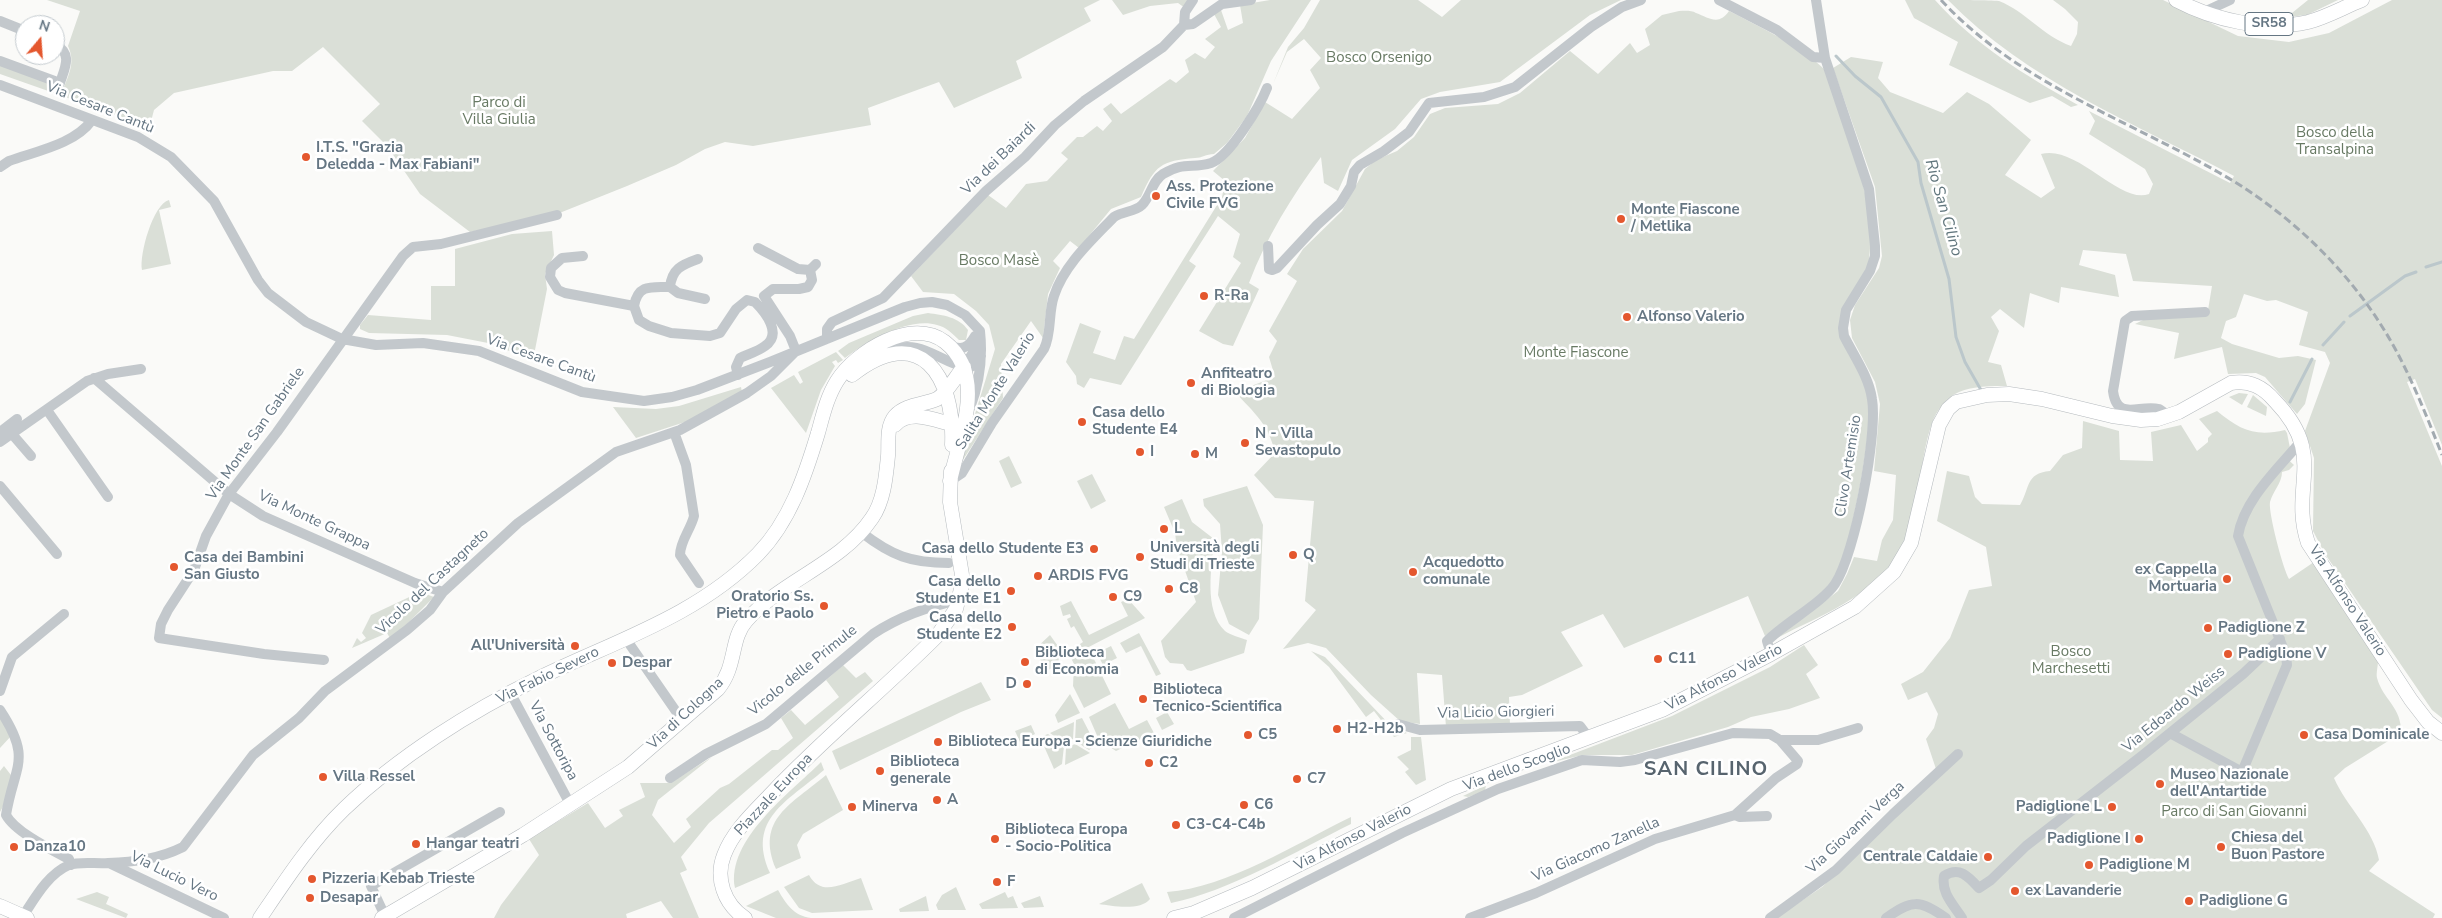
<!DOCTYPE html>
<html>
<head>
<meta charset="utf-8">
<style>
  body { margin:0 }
  #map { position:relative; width:2442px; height:918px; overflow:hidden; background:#fafaf8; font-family:"Nunito Sans",sans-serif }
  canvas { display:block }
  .north { position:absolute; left:15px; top:15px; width:50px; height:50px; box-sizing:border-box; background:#fff; border:1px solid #c1c8cd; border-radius:50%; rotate:18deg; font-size:14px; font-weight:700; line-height:20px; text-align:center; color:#657683 }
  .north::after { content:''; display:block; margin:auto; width:18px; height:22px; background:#e4572e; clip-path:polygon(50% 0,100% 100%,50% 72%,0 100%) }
</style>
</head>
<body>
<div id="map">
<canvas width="2442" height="918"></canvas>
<div class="north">N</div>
</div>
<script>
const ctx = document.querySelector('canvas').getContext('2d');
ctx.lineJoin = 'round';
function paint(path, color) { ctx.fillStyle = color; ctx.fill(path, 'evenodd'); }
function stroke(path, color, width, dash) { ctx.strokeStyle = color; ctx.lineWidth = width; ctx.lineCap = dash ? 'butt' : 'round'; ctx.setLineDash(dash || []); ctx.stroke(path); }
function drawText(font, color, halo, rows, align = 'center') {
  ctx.font = font + ' "Nunito Sans",sans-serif'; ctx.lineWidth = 5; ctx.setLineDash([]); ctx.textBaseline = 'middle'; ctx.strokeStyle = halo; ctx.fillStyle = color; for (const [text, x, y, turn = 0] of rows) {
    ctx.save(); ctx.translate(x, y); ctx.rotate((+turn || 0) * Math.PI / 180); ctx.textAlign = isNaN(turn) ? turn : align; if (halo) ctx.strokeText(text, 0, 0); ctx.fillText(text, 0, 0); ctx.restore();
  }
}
paint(new Path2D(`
  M47,0H1100L1084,8L1091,21L1016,61L1022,78L954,108L939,82L868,108L871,125L753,146L725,142L705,149L676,165L627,186L557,214L470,232L420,194L387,146L362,121L380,104L323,47L292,71H273L174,93L154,110L149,129L122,117L0,74V65L64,87C70,72 75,61 68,46L80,11Z
  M1112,0H1190L1185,8L1178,3L1150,6L1123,15Z
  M1270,0H1311L1271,61L1247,116L1227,143L1214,154C1206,154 1202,158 1195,158C1161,161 1155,165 1141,197L1111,209L1079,248L1070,241L1053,261L1060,268L1048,294L1043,338L1031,321L1001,364L1003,398L959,466L995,349L989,325L976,311L954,294L923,292L911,276L988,195L1006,208L1026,184L1047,181L1068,159L1061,153L1077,137H1083L1097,126L1103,131L1112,121L1103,109L1111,103L1121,114L1170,79L1176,83L1189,72L1185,60L1195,53L1205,59L1215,47L1205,39L1221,27L1214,14L1221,10L1228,30L1243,23L1240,5Z
  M1320,0H1418L1442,17L1461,0H1621L1590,15L1500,82L1440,92L1421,99L1395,129L1352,160L1338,191L1324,183L1321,157C1292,196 1266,238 1249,283L1259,289L1233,346L1223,344L1199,331L1241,263L1233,257L1240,234L1218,216L1189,261L1196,266L1121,385L1090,378L1084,388L1077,384L1076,376L1066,362L1080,323L1101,331L1093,353L1115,360L1124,336L1134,339L1222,197L1225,181L1213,171L1245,138L1265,102L1292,119L1320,88L1310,70L1321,58L1304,39L1287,52L1273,84L1288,47L1304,28Z
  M1905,0H1935C1975,45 2026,76 2078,105L2071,107L2052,96L2030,103L1949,65L1958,42L1914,18Z
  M1948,0C1960,0 1988,0 1999,1C2025,11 2043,36 2071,46L2077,34L2078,22L2065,9L2053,0H2163L2238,36L2289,42L2329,33L2392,0H2442V445L2415,379L2407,382L2442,466V718L2432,710L2325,554L2313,531L2314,458L2305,431L2330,363L2325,352L2299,345L2308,312L2276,300L2267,301L2244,294L2236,317L2226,321L2221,338L2232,344L2279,358L2298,356L2316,360L2305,404L2297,414L2265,377L2256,373L2228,374L2222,347L2174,359L2179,333L2135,324L2147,318L2207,316L2212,286L2133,281L2126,254L2083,250L2079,265L2115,275L2119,297L2061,287L2059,303L2030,293L2024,328L2000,309L1991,317L1999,331L1988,362L2001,365L2007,386C1992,386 1973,386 1959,392C1947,397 1936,411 1932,423C1917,466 1922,515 1898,555C1872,597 1819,616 1777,638L1838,591L1847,574L1854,557L1877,561L1882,540L1893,520L1896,475L1874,471L1880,404L1875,382L1852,338L1850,320L1855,305L1879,268L1882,256L1875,187L1833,68L1851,57L1883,62L1878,78L1890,92L1943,113L1967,92L1989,104L2031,140L2005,175L2041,198L2055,188L2041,154C2077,144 2120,205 2149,194L2153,184L2145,169L2089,134L2095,121L2089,111L2230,183L2234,176C2136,124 2027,81 1948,0Z
  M2308,0H2338L2307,15L2287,17Z
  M1679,11C1684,11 1691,10 1696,13C1709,18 1719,26 1729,11C1758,26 1801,46 1824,69C1845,130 1877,195 1869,261L1840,337C1849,357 1867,380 1869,402C1872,433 1850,556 1833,580C1816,602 1787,619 1765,636L1748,596L1624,648L1603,614L1561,632L1583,666L1522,695L1509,697L1510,725L1446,727L1442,675L1417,673L1420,724L1400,721L1371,695L1326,648L1308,643L1283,649L1316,610L1305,601L1314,501L1275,498L1254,475L1275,453C1269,424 1254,413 1235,392L1275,377L1269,357L1277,341L1269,331L1297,281L1287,274L1303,249L1342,211L1365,169L1376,160L1397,151L1414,137L1430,114L1445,108L1498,104L1520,93L1570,51L1598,74L1630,43L1637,53L1650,45L1645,29L1662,15Z
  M169,200L171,207L159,210L171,264L142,270C139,255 153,204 169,200Z
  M552,231L554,255L545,274L547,289L533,360L488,343L447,335L369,333L360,329V325L368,315L431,320V286H455V249L512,234Z
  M928,313C943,315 959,317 968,330L966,340H959C953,334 946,327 937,325C910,316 865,342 845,358L838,351L849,343L913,316Z
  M836,352L843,360L838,363L836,360L832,362L835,366L821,390L806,433L771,388L794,375L800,384L803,382L798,372Z
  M741,387L742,392L685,422L636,438L613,407L656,409L679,406Z
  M2239,393L2248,394L2242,405L2229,397Z
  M2253,395L2267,407L2266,416L2247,407Z
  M2217,411C2240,430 2255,437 2285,430L2287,433L2290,448L2283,455L2294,465L2289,470L2282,472C2282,483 2273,491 2270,502C2268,512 2283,569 2289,579L2314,562L2378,661C2378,666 2376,673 2377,678C2383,700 2402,707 2401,733L2345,768L2334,778C2346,806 2374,830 2379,860L2369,871L2435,914L2433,918H1776L1822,887L1963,754L1957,749L1936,769L1926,739L1934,728L1938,714L1927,692L1908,700L1901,684L1923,672L1950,638L1969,590L1992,586L1986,547L1937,521L1947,471L1969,476L1975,497L1982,504L2020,505C2030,489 2025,473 2050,471L2063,455L2082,448L2083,421L2119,431L2120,460L2153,461L2151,432L2181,425L2197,451L2208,442V438L2212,434L2199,419Z
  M1009,456L1022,483L1011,488L999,461Z
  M1092,474L1106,501L1091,509L1077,481Z
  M1247,486L1263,525L1259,619L1249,635L1229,624L1218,595L1222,552L1220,524L1204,506L1203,499Z
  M1182,499L1192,522L1214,539C1212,566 1203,610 1225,631C1230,635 1241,638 1247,640L1244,653L1191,671L1187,670L1183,664L1170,663L1165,657L1161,641L1196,602L1177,548L1175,533L1164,507Z
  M420,592L434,597L391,640L387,633L352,648L357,638L361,642L366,638L362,633L371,615Z
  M1128,599L1145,618L1079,652L1082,659L1092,655L1111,694L1084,708L1073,686L1074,664L1068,652L1083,642L1074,626L1071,628L1067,619L1071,617L1070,614L1063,616L1060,606L1071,601L1089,635L1128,616L1121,602Z
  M1139,633L1161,674L1156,676L1141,646L1126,653L1120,643Z
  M1050,635L1060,649L1058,665L1046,671L1035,649Z
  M1804,645L1818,665L1806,674L1820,698L1789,709L1751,717L1728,727L1632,755H1583L1549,763L1672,716L1770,667Z
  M1111,646L1117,658L1103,665L1097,653Z
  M1311,651L1325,657L1392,727L1407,733L1394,737L1374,711L1366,717L1329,667Z
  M843,665L856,678L865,672L873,681L709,823L681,857L687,870L680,873L699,918H673L661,901L626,914L627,918H494L501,905L539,855L529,839L588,803L605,828L623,816L619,810L645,797L640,783H670L712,757L658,800L652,815L674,843L691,827L686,819L720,788L729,784L772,750H778L793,738L781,718L791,710L805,725L839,697L826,680Z
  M981,682L991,700L961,712L840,770L832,751Z
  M1070,694L1080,713L1058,723L1055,715Z
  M1115,703L1129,729L1147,720L1154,733L1116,751L1099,740L1089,717Z
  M1167,712L1174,724L1162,730L1156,718Z
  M0,718L12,735L0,748Z
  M1082,718L1096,745L1089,750L1075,741L1076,720Z
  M1074,722L1073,739L1064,743L1050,733Z
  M1031,725L1035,734L1020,742L1015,731Z
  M1048,734L1064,746L1062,764L1054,769L1040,737Z
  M1411,737H1421L1426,780L1416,785L1405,772L1409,769L1397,757L1411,750Z
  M1075,744L1090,753L1065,765L1066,748Z
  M821,762L824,770C788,801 746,819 770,873L735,888C726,840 790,793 821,762Z
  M4,766L14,779L6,801L0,812V771Z
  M826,775L843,810L803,834L797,845L801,858L776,869C755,819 792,804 826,775Z
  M1486,785L1485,791L1468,797L1463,796Z
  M1351,817V824C1298,850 1228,892 1171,903L1167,892C1227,888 1297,843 1351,817Z
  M809,875C821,897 841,884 861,878L873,910L812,913L799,908L784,887Z
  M1142,883L1150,899C1141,911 1112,906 1099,904Z
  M956,887L966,910H938L936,905L942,895Z
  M778,890C786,904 794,916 811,918H776L746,906Z
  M97,892L109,897L106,904L128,914L126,918L76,899Z
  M1005,892L1008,898L1013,896L1018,908L982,909L979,904Z
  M926,896L929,911L900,912L899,909Z
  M1040,896L1044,907L1024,908L1021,903Z`), '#dadfd7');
stroke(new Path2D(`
  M1836,56L1855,76L1881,97L1918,162L1921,183L1949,279L1956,337L1965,362L1981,390
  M2426,267L2442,262
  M2350,316L2405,276L2416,272
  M2323,345L2344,322
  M2290,402L2312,359`), '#bbc7cb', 3);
const major = new Path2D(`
  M2176,0C2214,20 2265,32 2308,22C2327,17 2344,7 2362,0
  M852,375C920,321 955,376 952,445
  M895,425C911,407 940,423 960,426
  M0,906L27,918
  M260,918C285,881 311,841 344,809C398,757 471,711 539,678C615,641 697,616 758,554C790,521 805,476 818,433C823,415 827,397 837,381C856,351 912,317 945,342C988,376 959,438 950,481
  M382,918L523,835L628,767L718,689C737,666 730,639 746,621C782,580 841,564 872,518C884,501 886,476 888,456C889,443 886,427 895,416C906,404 923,405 937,399C947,393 956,376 964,367
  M745,918C724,904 715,878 724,855C733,831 754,812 771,794C823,739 883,690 937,636L956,609L963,581L950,502L951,471
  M1174,918L1194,913L1252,888L1451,789L1662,710L1771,654L1855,607L1894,572L1911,543L1939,425L1948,409L1956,402L1987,395L2009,394L2042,399L2112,416L2141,420L2158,419L2179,412L2231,383C2250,380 2263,387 2275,401C2328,456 2289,486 2308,543L2411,700L2428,722L2442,733`);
stroke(major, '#b5babe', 15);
stroke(new Path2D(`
  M1719,0L1777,30L1813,57L1825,58
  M2204,12L2230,0
  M0,21L25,31
  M1184,25L1193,24L1222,4L1251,0
  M0,61L60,83C65,67 73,54 55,44
  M0,85L138,137L171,157L214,201L258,280L268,293L306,322L342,339L376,345L423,343L479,351L582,392L644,401L672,397L697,390L770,362L905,307L920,303L932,302L947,305L965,315L980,331C983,358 980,382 970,408
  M0,167L9,161C37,151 75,144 92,120
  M1268,246L1269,269L1272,270L1277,268L1317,225L1340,204L1351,186L1354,172L1360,165L1384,151L1409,132L1429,103L1484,97L1515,87L1591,27L1622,7L1641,0
  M758,248L798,269L810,270L816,264
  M583,256L562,258L551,268L550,277L558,290L565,293L634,306C638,284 651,287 670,287C672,269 681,265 698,259
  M670,287L678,293L705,299
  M634,306L639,320L649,326L671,333L710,336L720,333L736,309L747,300L755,302C765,312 783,334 765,346C757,352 748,354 740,358L736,367L738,375
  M827,339V329L832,322L883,298L986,191L1025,157L1055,125L1084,101L1163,47L1184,25L1185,12L1193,0
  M949,345C962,351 968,348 975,336
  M888,351C922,337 939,363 969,368L977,363L981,356
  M964,367L974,351L976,336
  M94,378L229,494L263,516L415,583L443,592
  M47,410L108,497
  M2169,417C2166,415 2162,410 2159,409C2139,404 2117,422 2113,391L2125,321L2132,316L2205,312
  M0,432L17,419
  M674,432L686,465L694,516C691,529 680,541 680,555L699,583
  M12,434L31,456
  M0,442L87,381L108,374L141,369
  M950,481L962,473L992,423L1044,349C1052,333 1048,313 1054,296C1064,265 1092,240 1114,217C1123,211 1135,212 1142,205C1151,196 1152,181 1163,174C1184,161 1192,169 1211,163C1230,156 1260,106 1267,88
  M0,486L57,554
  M861,532C892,556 911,563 949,563
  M626,639L682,720
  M1771,654L1767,641C1785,623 1823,602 1835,584C1855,554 1878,434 1872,399C1869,377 1854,356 1844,336L1843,328L1846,310L1870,271L1875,256V246L1869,189L1825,58L1816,0
  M324,660L264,654L159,638L161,624L168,610L194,570L206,536L229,494L277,432L403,256L413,247L441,244L557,215
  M0,691L12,657L64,614
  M510,692L570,804
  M0,710C33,760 14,765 6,815C15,832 52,850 69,859L71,865
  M1398,724L1420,730L1580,726L1589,738
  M2170,733L2242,772L2287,665L2286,655L2238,536C2244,499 2279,468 2302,440
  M670,778L706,754L766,724L873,634C900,616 929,606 960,600
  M1735,815L1740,817L1767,816
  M111,864L224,918
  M23,916C35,898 48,874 69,865C80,861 96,864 108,863C134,862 159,859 183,847L253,755L299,718L325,691L407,630L430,610L443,592L518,523L616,452L680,430L747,393L771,376L796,351L790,336L764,296L773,289H799L808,287L812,280L810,270
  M385,916L371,886L500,812
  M1234,918L1402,833L1498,789L1582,760L1620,762L1635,760L1733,733L1770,734L1780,740H1818L1858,728
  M1470,918L1536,893L1655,839L1735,815L1776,778L1797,764L1798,761L1780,740
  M1770,918L1836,870L1893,814L1958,754
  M1886,918C1912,900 1919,899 1946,918
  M1962,918C1953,904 1941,893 1944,876C1959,866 1968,876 1979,888L1991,880L2026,846L2143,755L2243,674L2280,639`), '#c3c8cc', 10);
stroke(major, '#fff', 14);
stroke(new Path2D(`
  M1941,0C2017,82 2123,118 2218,172C2294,215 2360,280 2400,358C2416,389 2429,422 2442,455`), '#a2aab0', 3, [8, 4]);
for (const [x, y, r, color] of [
  [306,157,5,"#e4572e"],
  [1156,196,5,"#e4572e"],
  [1621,219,5,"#e4572e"],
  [1204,296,5,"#e4572e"],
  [1627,317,5,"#e4572e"],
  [1191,383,5,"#e4572e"],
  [1082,422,5,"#e4572e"],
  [1245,443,5,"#e4572e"],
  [1140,452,5,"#e4572e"],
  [1195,454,5,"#e4572e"],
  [1164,529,5,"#e4572e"],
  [1094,549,5,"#e4572e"],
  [1293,555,5,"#e4572e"],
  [1140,557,5,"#e4572e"],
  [174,567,5,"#e4572e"],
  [1413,572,5,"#e4572e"],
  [1038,576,5,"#e4572e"],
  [2227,579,5,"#e4572e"],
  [1169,589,5,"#e4572e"],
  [1011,591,5,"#e4572e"],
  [1113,597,5,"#e4572e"],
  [824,606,5,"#e4572e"],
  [1012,627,5,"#e4572e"],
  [2208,628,5,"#e4572e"],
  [575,646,5,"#e4572e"],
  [2228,654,5,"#e4572e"],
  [1658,659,5,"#e4572e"],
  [1025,662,5,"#e4572e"],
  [612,663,5,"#e4572e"],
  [1027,684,5,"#e4572e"],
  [1143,699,5,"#e4572e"],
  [1337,729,5,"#e4572e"],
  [1248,735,5,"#e4572e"],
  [2304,735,5,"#e4572e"],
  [938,742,5,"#e4572e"],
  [1149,763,5,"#e4572e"],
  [880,771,5,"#e4572e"],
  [323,777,5,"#e4572e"],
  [1297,779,5,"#e4572e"],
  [2160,784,5,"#e4572e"],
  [937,800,5,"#e4572e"],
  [1244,805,5,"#e4572e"],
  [852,807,5,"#e4572e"],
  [2112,807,5,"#e4572e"],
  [1176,825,5,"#e4572e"],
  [995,839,5,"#e4572e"],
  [2139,839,5,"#e4572e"],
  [416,844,5,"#e4572e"],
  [14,847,5,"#e4572e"],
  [2221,847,5,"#e4572e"],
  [1988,857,5,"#e4572e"],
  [2089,865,5,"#e4572e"],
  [312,879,5,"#e4572e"],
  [997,882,5,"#e4572e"],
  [2015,891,5,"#e4572e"],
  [310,898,5,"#e4572e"],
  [2189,901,5,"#e4572e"]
]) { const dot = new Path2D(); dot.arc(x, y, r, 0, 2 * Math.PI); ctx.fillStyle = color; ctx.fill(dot); stroke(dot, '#fff', 2); }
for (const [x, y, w] of [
  [2269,24,48]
]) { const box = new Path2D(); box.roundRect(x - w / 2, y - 11.5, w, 23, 4); ctx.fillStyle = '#fff'; ctx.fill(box); stroke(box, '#657683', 1); }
drawText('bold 14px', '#657683', null, [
  ["SR58",2269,24]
]);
drawText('15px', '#687a64', '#fff', [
  ["Bosco Orsenigo",1379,58],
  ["Parco di",499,103],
  ["Villa Giulia",499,120],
  ["Bosco della",2335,133],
  ["Transalpina",2335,150],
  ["Bosco Masè",999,261],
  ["Monte Fiascone",1576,353],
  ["Bosco",2071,652],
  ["Marchesetti",2071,669],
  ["Parco di San Giovanni",2234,812]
]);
drawText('15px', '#657683', '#fff', [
  ["Via Cesare Cantù",100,108,22],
  ["Via dei Baiardi",999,159,-44],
  ["Via Cesare Cantù",541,359,20],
  ["Salita Monte Valerio",996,391,-58],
  ["Via Monte San Gabriele",256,434,-55],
  ["Clivo Artemisio",1849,466,-81],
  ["Via Monte Grappa",314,521,25],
  ["Vicolo del Castagneto",433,582,-43],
  ["Via Alfonso Valerio",2347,601,57],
  ["Vicolo delle Primule",803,671,-39],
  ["Via Fabio Severo",548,676,-26],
  ["Via Alfonso Valerio",1724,678,-27],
  ["Via Edoardo Weiss",2174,710,-39],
  ["Via Licio Giorgieri",1496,713,-1],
  ["Via di Cologna",686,714,-43],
  ["Via Sottoripa",553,741,62],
  ["Via dello Scoglio",1517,768,-20],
  ["Piazzale Europa",774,795,-47],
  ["Via Giovanni Verga",1856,828,-43],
  ["Via Alfonso Valerio",1353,838,-27],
  ["Via Giacomo Zanella",1596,850,-24],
  ["Via Lucio Vero",174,877,26]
]);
drawText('bold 15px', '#657683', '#fff', [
  ["I.T.S. \"Grazia",316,148],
  ["Deledda - Max Fabiani\"",316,165],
  ["Ass. Protezione",1166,187],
  ["Civile FVG",1166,204],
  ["Monte Fiascone",1631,210],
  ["/ Metlika",1631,227],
  ["R-Ra",1214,296],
  ["Alfonso Valerio",1637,317],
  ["Anfiteatro",1201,374],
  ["di Biologia",1201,391],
  ["Casa dello",1092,413],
  ["Studente E4",1092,430],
  ["N - Villa",1255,434],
  ["Sevastopulo",1255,451],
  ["I",1150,452],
  ["M",1205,454],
  ["L",1174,529],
  ["Università degli",1150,548],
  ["Studi di Trieste",1150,565],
  ["Casa dello Studente E3",1084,549,"right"],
  ["Q",1303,555],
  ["Casa dei Bambini",184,558],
  ["San Giusto",184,575],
  ["Acquedotto",1423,563],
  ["comunale",1423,580],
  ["ex Cappella",2217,570,"right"],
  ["Mortuaria",2217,587,"right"],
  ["ARDIS FVG",1048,576],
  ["Casa dello",1001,582,"right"],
  ["Studente E1",1001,599,"right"],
  ["C8",1179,589],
  ["Oratorio Ss.",814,597,"right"],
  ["Pietro e Paolo",814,614,"right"],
  ["C9",1123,597],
  ["Casa dello",1002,618,"right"],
  ["Studente E2",1002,635,"right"],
  ["Padiglione Z",2218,628],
  ["All'Università",565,646,"right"],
  ["Biblioteca",1035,653],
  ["di Economia",1035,670],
  ["Padiglione V",2238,654],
  ["C11",1668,659],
  ["Despar",622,663],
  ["D",1017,684,"right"],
  ["Biblioteca",1153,690],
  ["Tecnico-Scientifica",1153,707],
  ["H2-H2b",1347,729],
  ["C5",1258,735],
  ["Casa Dominicale",2314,735],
  ["Biblioteca Europa - Scienze Giuridiche",948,742],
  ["Biblioteca",890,762],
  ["generale",890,779],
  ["C2",1159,763],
  ["Museo Nazionale",2170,775],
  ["dell'Antartide",2170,792],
  ["Villa Ressel",333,777],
  ["C7",1307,779],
  ["A",947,800],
  ["C6",1254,805],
  ["Minerva",862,807],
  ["Padiglione L",2102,807,"right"],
  ["C3-C4-C4b",1186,825],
  ["Biblioteca Europa",1005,830],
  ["- Socio-Politica",1005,847],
  ["Chiesa del",2231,838],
  ["Buon Pastore",2231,855],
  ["Padiglione I",2129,839,"right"],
  ["Hangar teatri",426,844],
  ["Danza10",24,847],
  ["Centrale Caldaie",1978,857,"right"],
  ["Padiglione M",2099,865],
  ["Pizzeria Kebab Trieste",322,879],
  ["F",1007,882],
  ["ex Lavanderie",2025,891],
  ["Desapar",320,898],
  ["Padiglione G",2199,901]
], 'left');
drawText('italic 16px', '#60757c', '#fff', [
  ["Rio San Cilino",1943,208,74]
]);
ctx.letterSpacing = '1px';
drawText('bold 20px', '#57646e', '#fff', [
  ["SAN CILINO",1706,770]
]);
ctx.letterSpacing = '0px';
</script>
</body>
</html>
